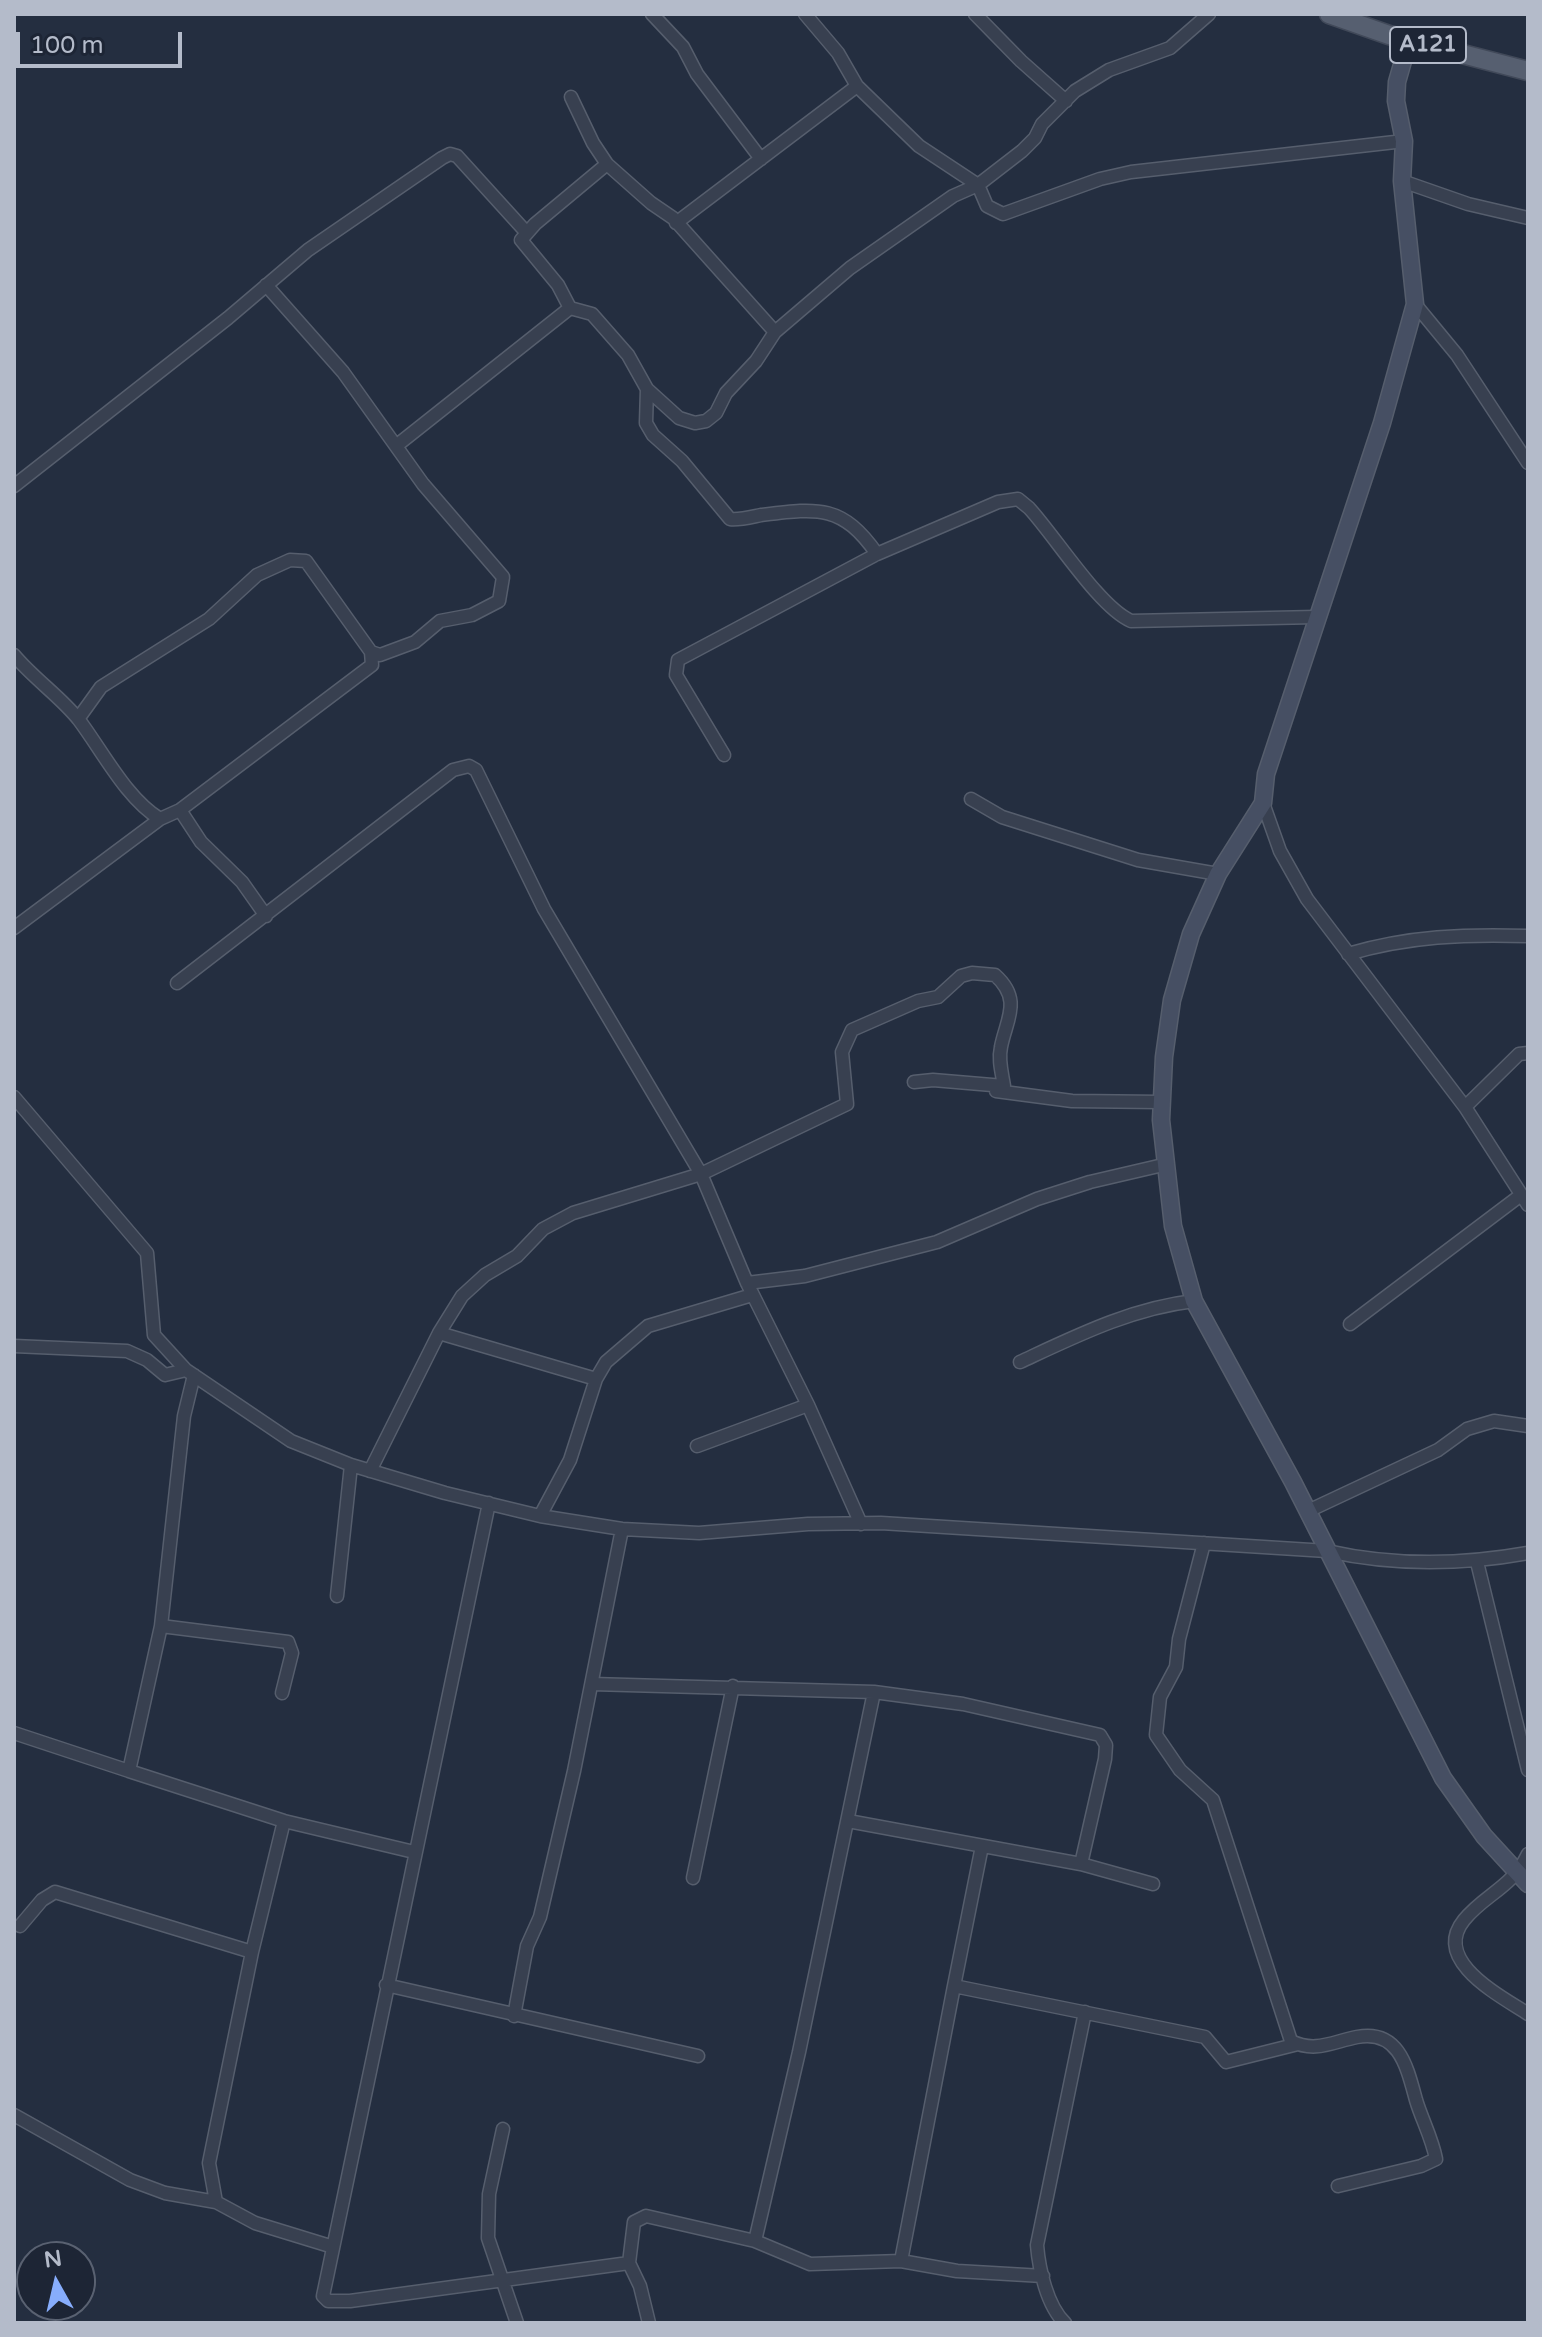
<!DOCTYPE html>
<html>
<head>
<meta charset="utf-8">
<style>
  body { margin:0 }
  #map { position:relative; width:1542px; height:2337px; overflow:hidden; background:#242e40; font-family:"Varela Round",sans-serif }
  canvas { display:block }
  .frame { position:absolute; inset:0; border:16px solid #b4bbca; pointer-events:none }
  .north { position:absolute; left:16px; top:2241px; width:80px; height:80px; box-sizing:border-box; background:#1d2535; border:2px solid #596171; border-radius:50%; rotate:352deg; font-size:22px; font-weight:700; line-height:32px; text-align:center; color:#b4bbca }
  .north::after { content:''; display:block; margin:auto; width:28px; height:36px; background:#87adfc; clip-path:polygon(50% 0,100% 100%,50% 72%,0 100%) }
  .scale { position:absolute; left:16px; top:32px; width:166px; height:36px; box-sizing:border-box; border:4px solid #b4bbca; border-top:0; padding-left:10px; font-size:24px; line-height:28px; white-space:nowrap; color:#b4bbca; -webkit-text-stroke:6px #1d2535; paint-order:stroke }
</style>
</head>
<body>
<div id="map">
<canvas width="1542" height="2337"></canvas>
<div class="frame"></div>
<div class="north">N</div>
<div class="scale">100 m</div>
</div>
<script>
const ctx = document.querySelector('canvas').getContext('2d');
ctx.lineJoin = 'round';
function stroke(path, color, width, dash) { ctx.strokeStyle = color; ctx.lineWidth = width; ctx.lineCap = dash ? 'butt' : 'round'; ctx.setLineDash(dash || []); ctx.stroke(path); }
function drawText(font, color, halo, rows, align = 'center') {
  ctx.font = font + ' "Varela Round",sans-serif'; ctx.lineWidth = 6; ctx.setLineDash([]); ctx.textBaseline = 'middle'; ctx.strokeStyle = halo; ctx.fillStyle = color; for (const [text, x, y, turn = 0] of rows) {
    ctx.save(); ctx.translate(x, y); ctx.rotate((+turn || 0) * Math.PI / 180); ctx.textAlign = isNaN(turn) ? turn : align; if (halo) ctx.strokeText(text, 0, 0); ctx.fillText(text, 0, 0); ctx.restore();
  }
}
const street = new Path2D(`
  M652,14L683,47L697,74L761,159
  M805,14L838,53L857,86L919,146L978,185L987,206L1003,214L1100,179L1131,172L1404,141
  M975,14L1021,61L1066,101
  M571,97L593,143L607,164L651,203L673,218L775,332
  M607,164L535,224L521,240L558,285L570,308L592,314L628,355L647,389L646,423L653,435L682,461L730,519C740,520 751,517 761,515C818,508 842,504 877,554
  M1402,181L1468,204L1528,218
  M676,223L857,86
  M266,285L343,372L423,484L503,577L499,601L472,615L440,621L415,642L380,655L371,652
  M1415,304L1457,355L1528,463
  M647,389L679,418L695,423L706,421L716,413L726,393L756,361L775,332L850,268L953,196L978,185L1022,151L1035,138L1042,124L1075,91L1109,70L1170,48L1209,14
  M396,446L570,308
  M14,486L228,318L308,250L442,158L450,154L457,156L526,232
  M14,655C33,678 62,698 79,720C103,752 126,798 160,819L180,810L201,842L242,882L266,916
  M78,719L101,687L209,619L257,575L290,560L306,561L371,652L372,665L180,810
  M724,755L676,675L678,660L877,554L998,502L1018,499L1029,508C1055,536 1099,607 1131,621L1316,617
  M971,799L1002,817L1138,860L1218,874
  M1263,803L1280,851L1307,899L1465,1107L1528,1205
  M14,928L160,819
  M1348,954C1409,936 1465,934 1528,936
  M177,983L453,770L469,766L476,770L544,909L701,1174L747,1283L808,1405L861,1524
  M914,1082L933,1080L1004,1086L996,1091L1072,1101L1161,1102
  M14,1097L147,1253L154,1335L186,1370L291,1441L351,1465L445,1493L540,1516L622,1529L699,1533L808,1524L881,1523L1327,1551C1394,1566 1461,1565 1528,1553
  M1465,1107L1519,1054L1528,1053
  M747,1283L805,1276L937,1242L1037,1199L1090,1182L1163,1165
  M1350,1324L1521,1195
  M439,1333L596,1379
  M14,1346L127,1351L147,1360L165,1375L186,1370
  M1020,1362C1076,1336 1132,1308 1194,1301
  M697,1446L808,1405
  M370,1471L439,1333L462,1296L485,1275L517,1256L543,1229L573,1213L701,1174L847,1104L842,1052L852,1030L918,1001L938,997L961,976L972,973L995,975C1023,1000 1006,1020 1001,1047C998,1060 1002,1073 1004,1086
  M489,1503L323,2296L328,2301H350L629,2263L634,2222L646,2216L755,2241L810,2264L901,2261L957,2271L1043,2276
  M1308,1511L1438,1450L1467,1429L1494,1421L1528,1426
  M540,1516L570,1460L596,1379L606,1362L648,1326L752,1295
  M1204,1543L1179,1639L1176,1667L1160,1697L1156,1735L1180,1770L1213,1800L1291,2041C1315,2053 1332,2042 1357,2037C1399,2029 1407,2067 1416,2100C1422,2120 1432,2138 1436,2159L1421,2166L1338,2186
  M1477,1562L1528,1770
  M337,1596L351,1465
  M161,1626L288,1642L292,1653L282,1693
  M592,1684L874,1692L963,1704L1100,1735L1106,1745L1105,1759L1081,1864
  M14,1733L129,1771L161,1626L184,1416L194,1375
  M129,1771L284,1821L414,1852
  M848,1821L1081,1864L1153,1884
  M982,1846L954,1986L1205,2037L1226,2062L1298,2044
  M1528,1854C1512,1888 1485,1894 1464,1920C1431,1961 1501,1996 1528,2014
  M693,1878L733,1686
  M20,1926L42,1900L55,1892L252,1952
  M386,1985L698,2056
  M514,2016L527,1946L540,1917L574,1771L622,1529
  M14,2115L130,2180L165,2193L216,2202L255,2223L330,2246
  M503,2129L489,2194L488,2238L517,2323
  M216,2202L209,2163L252,1952L284,1821
  M755,2241L799,2052L874,1692
  M901,2261L954,1986
  M629,2263L640,2286L649,2323
  M1065,2323C1047,2306 1039,2269 1037,2245L1085,2012`);
const secondary = new Path2D(`
  M1409,40L1397,82L1396,101L1404,141L1402,181L1415,304L1382,423L1266,774L1263,803L1218,874L1191,934L1172,1000L1164,1057L1161,1120L1173,1226L1194,1301L1293,1482L1443,1778L1484,1836L1528,1884`);
const primary = new Path2D(`
  M1329,14L1389,35L1528,71`);
stroke(street, '#565e6d', 15);
stroke(secondary, '#565e6d', 19);
stroke(primary, '#414959', 21);
stroke(street, '#384050', 12);
stroke(secondary, '#464f63', 16);
stroke(primary, '#565f70', 18);
for (const [x, y, w] of [
  [1428,45,76]
]) { const box = new Path2D(); box.roundRect(x - w / 2, y - 18, w, 36, 6); ctx.fillStyle = '#1d2535'; ctx.fill(box); stroke(box, '#b4bbca', 2); }
drawText('bold 22px', '#b4bbca', null, [
  ["A121",1428,45]
]);
</script>
</body>
</html>
